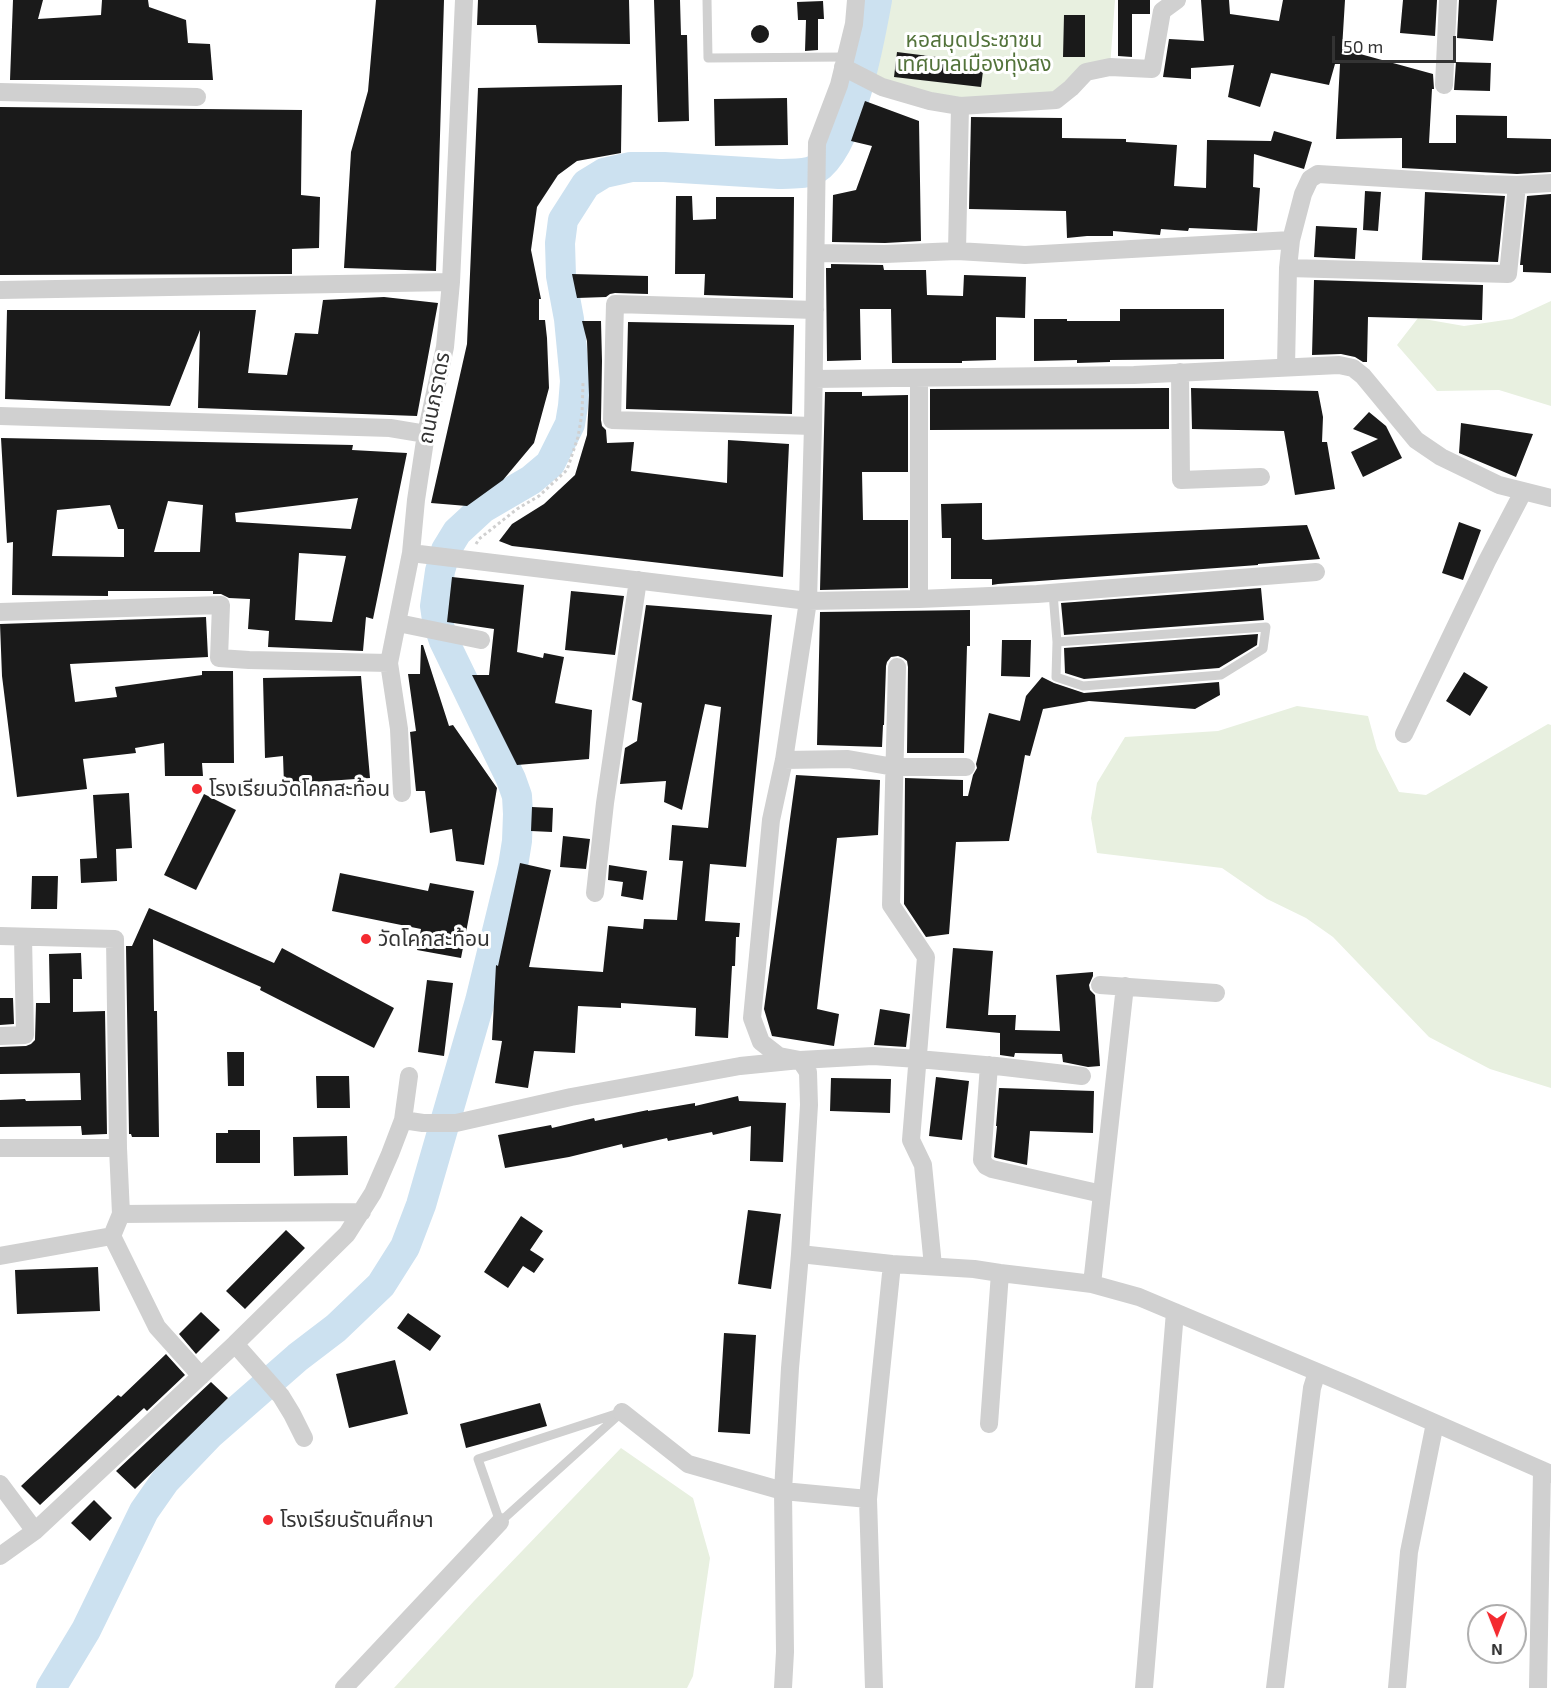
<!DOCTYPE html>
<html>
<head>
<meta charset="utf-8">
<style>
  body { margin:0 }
  #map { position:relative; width:1551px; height:1688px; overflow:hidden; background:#fff; font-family:"Exo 2",sans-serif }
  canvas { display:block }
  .north { position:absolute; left:1467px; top:1604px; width:60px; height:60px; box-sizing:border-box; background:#fff; border:2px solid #adadad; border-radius:50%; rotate:180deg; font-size:16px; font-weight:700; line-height:24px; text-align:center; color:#333 }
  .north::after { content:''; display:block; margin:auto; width:21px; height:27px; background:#f42a30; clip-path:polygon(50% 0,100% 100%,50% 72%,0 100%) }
  .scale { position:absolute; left:1332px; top:36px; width:124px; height:27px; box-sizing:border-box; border:3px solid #333; border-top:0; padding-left:8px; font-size:18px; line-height:21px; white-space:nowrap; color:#333; -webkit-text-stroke:4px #fff; paint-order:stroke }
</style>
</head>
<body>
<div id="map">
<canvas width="1551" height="1688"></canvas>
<div class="north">N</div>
<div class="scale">50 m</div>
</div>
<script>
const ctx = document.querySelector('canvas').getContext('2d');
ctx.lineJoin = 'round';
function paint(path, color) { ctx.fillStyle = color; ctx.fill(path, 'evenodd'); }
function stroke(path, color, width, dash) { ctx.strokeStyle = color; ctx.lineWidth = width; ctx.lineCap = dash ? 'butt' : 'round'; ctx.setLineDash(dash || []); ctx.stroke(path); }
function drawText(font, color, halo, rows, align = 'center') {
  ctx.font = font + ' "Exo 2","Noto Sans Thai",sans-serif'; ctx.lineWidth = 6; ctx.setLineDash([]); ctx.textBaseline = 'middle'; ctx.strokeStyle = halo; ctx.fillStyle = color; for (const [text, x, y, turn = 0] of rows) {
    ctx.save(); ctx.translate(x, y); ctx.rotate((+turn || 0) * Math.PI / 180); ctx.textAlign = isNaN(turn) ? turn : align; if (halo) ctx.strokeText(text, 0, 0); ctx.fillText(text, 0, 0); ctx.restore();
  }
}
paint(new Path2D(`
  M856,0H1115L1110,67L1056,100L960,106L843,67Z
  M1551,301V406L1499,390L1437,391L1397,345L1418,318L1464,326L1512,319Z
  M1297,706L1368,716L1377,749L1399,792L1426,795L1548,724L1551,725V1088L1490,1069L1429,1037L1333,937L1306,918L1267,899L1222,868L1097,853L1091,818L1097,783L1125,737L1218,731Z
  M621,1448L693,1498L710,1558L693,1676L687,1688H394L474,1601Z`), '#e8f0e0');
stroke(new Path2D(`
  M51,1688L86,1630L144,1511L165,1481L210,1434L298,1357L336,1328L381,1285L405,1247L421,1205L480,1001L513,866L517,841L518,814L517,796L511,779L444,641L437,620L435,606L440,571L446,550L457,532L483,508L531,480L550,464L570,424L573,406L575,381L569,319L561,276L560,243L563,220L586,184L604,173L631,167H664L779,174C790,173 806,175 816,169C850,148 870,39 877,0`), '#cce1f0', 30);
paint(new Path2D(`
  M13,0H43L38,19L101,15L102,0H148L149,7L186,20L188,43L210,44L213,80H10Z
  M376,0H444L436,271L344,268L351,152L368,91Z
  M478,0H629L630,44L538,43L536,25H477Z
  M654,0H680L681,35H687L689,121L658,122Z
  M1118,0H1150V14H1132V57L1118,56Z
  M1201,0H1229L1230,14L1279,21L1283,0H1345L1342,49L1433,74L1434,89H1432L1429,143H1456V115L1507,116V138L1551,139V172L1517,174L1402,168V138L1336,139L1340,64H1335L1329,85L1271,73L1260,107L1228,97L1234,65L1191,68V79L1163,77L1169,39L1204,41Z
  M1403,0H1437L1435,36L1400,33Z
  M1459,0H1497L1493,41L1457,38Z
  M823,1L824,19H818V50L805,51L806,20H798L797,2Z
  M1064,15H1085V57H1063Z
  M751 34a9 9 0 1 1 18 0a9 9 0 1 1-18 0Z
  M897,52L984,63L981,87L894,77Z
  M1456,62L1491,63L1490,91L1454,90Z
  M622,85L621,153L577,161L558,175L537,207L531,250L541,299H539V320H545L547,338L549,388L534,443L503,480L467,506L431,503L467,344L478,88Z
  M787,98L788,145L715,146L714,99Z
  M865,101L919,121L921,241L885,243L832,242L833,195L856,190L872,146L851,141Z
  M0,107L302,110L301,195L320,197L319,248L292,249V274L0,275Z
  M971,117L1062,118V138L1126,139V142L1177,145L1174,186L1206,188L1207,140L1271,141L1274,131L1312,142L1304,169L1254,154L1253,187L1260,188L1257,231L1189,228L1188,231L1161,229L1160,235L1113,231V236H1087L1067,238L1066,211L969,209Z
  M1365,191L1381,192L1378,231L1363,230Z
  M1425,192L1505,196L1498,262L1422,260Z
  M1551,194V273L1523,272V265H1520L1527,196Z
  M676,196H692L693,220L716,219V197H794L793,298L704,295L705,274H675Z
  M1316,226L1357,228L1355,259L1314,257Z
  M831,264L883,265L884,270H926L927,295L963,296L964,275L1026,277L1025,318L996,317V360L962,361V363H892L891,309H860L861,360L827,361L826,268H831Z
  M572,274L648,276V294L615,293L610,294L606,297L577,298Z
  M1314,280L1483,285L1482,320L1368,317L1367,362H1363L1355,357L1341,354L1312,355Z
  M384,297L438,303L417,416L198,408L200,330L170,406L5,399L7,310H256L248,373L287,375L295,333L318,334L323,300Z
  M1120,309H1224V359L1110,360V362L1077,363V360L1034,361V319H1067V321H1120Z
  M582,321H601L602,361L601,420L602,426L606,430L607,443L634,442L631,471L727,483L728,440L789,444L783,577L512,546L499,541L512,524L544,504L575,475L587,435L589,395L587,341Z
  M628,322L794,325L792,414L626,409Z
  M1169,388V429L930,430V389Z
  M1191,388L1318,391L1323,417L1322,442H1327L1335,489L1295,495L1284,431L1192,429Z
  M825,392H862V396L908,395V472H862L863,520H908V588L820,590Z
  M1369,412L1386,426L1402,458L1363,477L1351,452L1378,439L1353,429Z
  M1461,423L1533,434L1516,477L1459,453Z
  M1,438L353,445L352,450L407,453L373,619L366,617L363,651L268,647L269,631L248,629L250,599L229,598L221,594H213V591H108V596L12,595L13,542L7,543ZM358,498L351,529L236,522L235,513ZM168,501L203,505L200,552H154ZM110,505L118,529H124V557L52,556L57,510ZM299,553L346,556L332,622L295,620Z
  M982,503V539L985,540L1307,525L1320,559L1258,564V565L998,584L992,585V579H951V538H942L941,504Z
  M1459,522L1481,530L1463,580L1442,573Z
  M452,577L524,585L517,652L543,658L544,653L564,657L555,703L592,710L589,759L517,765L472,675H489L494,629L447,622Z
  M1261,588L1264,620L1064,635L1061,603Z
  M571,591L624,596L615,655L565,650Z
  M646,605L772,615L746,867L710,864L705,921L740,923L739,937H736L735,966H732L728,1038L695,1036L696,1008L621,1003V1008L578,1006L575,1053L534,1051L528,1088L495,1083L502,1041L492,1040L496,965L498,966L520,863L551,870L529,967L603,972L608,926L643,929L644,919L677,920L683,861L669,860L672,825L708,828L721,707L705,704L682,810L664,802L666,781L620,784L625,748L637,741L642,703L632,700Z
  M970,610V646H967L964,753H907L908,667L907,661L903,658L898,656L891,657L887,662L886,666L884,725H883L882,747L817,745L820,612Z
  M206,617L208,657L70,664L75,702L117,697L115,687L202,675V671H233L234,763H202L203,776H165L164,743L135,748L136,753L83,759L87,789L17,797L2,676L0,624Z
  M1258,634L1257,645L1219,668L1084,679L1065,673L1064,648Z
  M1002,640H1031L1030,677L1001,676Z
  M421,645H423L449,726L453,725L497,788L484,865L456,861L452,829L430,833L425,791H416L410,732L416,731L408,674H420Z
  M1464,672L1488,687L1470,716L1446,701Z
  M361,676L370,778L284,784L283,756L265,758L263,678Z
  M1042,677L1054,683L1084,693L1219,682L1220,695L1195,709L1089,701L1043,709L1030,756L1025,755L1009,841L956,842L949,934L926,937L904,904L905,778L963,780V796H968L973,775L977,768L976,764L989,713L1020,721L1026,696Z
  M796,775L880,780L878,835L837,838L817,1009L839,1014L834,1046L772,1036L764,1009Z
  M129,793L132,848L116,849L117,881L81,883L80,859L97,858L93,795Z
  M204,794L236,810L196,890L164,875Z
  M532,807L553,808L552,832L531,831Z
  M563,836L590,839L586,869L560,867Z
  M609,865L647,871L643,900L621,896L623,882L608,880Z
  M340,873L428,891L430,883L474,891L461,958L417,950L421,929L332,911Z
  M32,876H58L57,909H31Z
  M149,908L274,963L282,948L394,1008L374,1048L260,990L261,987L153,939L154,1011H157L159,1137H132L131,1134H129L126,946H132Z
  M953,948L993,951L988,1015H1016L1015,1030L1060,1031L1056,975L1093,972V976L1089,985L1090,990L1095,995L1100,1066L1088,1067L1063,1062L1062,1054L1015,1053L1014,1057L1000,1055V1033L946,1028Z
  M81,953L82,979H73V1012L105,1011L107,1134L82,1135L81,1126L0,1127V1100L25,1099L26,1101L81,1100L80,1073L0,1074V1047L26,1046L31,1044L35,1040L36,1003H50L49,954Z
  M427,980L453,983L444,1056L418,1052Z
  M0,998H13L14,1024L0,1025Z
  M880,1009L910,1014L906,1047L874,1045Z
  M227,1052H244V1086H228Z
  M316,1076H349L350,1108H317Z
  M936,1077L969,1081L962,1140L929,1136Z
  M831,1078L891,1079L890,1113L830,1111Z
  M999,1088L1094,1091L1093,1133L1030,1131L1027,1165L996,1158L994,1157L997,1126H996Z
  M738,1096L739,1101L786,1103L783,1162L750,1161L751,1126L713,1135L712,1132L668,1141L667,1138L623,1148L622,1144L569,1157L505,1168L498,1135L551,1125L552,1128L594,1118L595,1121L648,1110V1111L695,1103V1106Z
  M228,1130H260V1163H216V1133H228Z
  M347,1136L348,1175L294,1176L293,1137Z
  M748,1210L781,1214L771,1289L738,1284Z
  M521,1216L543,1231L530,1250L544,1259L534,1273L523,1266L508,1288L484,1272Z
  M286,1230L305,1248L245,1309L226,1291Z
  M98,1267L100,1311L17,1314L15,1270Z
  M201,1312L220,1330L196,1354L179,1334Z
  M408,1313L441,1336L430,1351L397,1328Z
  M724,1333L756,1335L750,1434L718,1432Z
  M166,1354L185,1375L147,1411L144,1408L40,1505L21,1486L118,1395L121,1397Z
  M395,1360L408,1414L349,1428L336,1374Z
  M211,1382L228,1398L135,1489L116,1471Z
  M540,1403L547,1426L466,1448L460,1424Z
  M94,1500L112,1518L90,1541L71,1523Z`), '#1a1a1a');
stroke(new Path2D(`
  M476,544L479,539L517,509L539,496L567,470L578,437L582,414L583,383`), '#d0d0d0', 3, [3, 3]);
stroke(new Path2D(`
  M707,0L708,58L846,57
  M1053,593L1057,642L1266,627L1263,649L1221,675L1083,686L1056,677L1057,642
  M622,1412L500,1522L478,1459Z`), '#d0d0d0', 9);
stroke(new Path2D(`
  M843,67L882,87L930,101L960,106L1056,100L1071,88L1086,72L1110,67L1152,69L1162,11L1177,0
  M1444,85L1448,0
  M0,92L197,97
  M957,251L960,106
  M816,253L885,254L957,251L1025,255L1291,240
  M1288,268L1508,274L1517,185
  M0,290L451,282
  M1286,367L1288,268L1291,240L1303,194L1310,179L1318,174L1484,184L1517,185L1551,183
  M1180,372L1181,480L1261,477
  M919,378V599
  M814,379L1134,375L1339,365L1353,368L1363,376L1416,440L1441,457L1499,485L1551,498
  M0,416L390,428L426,434
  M813,426L612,420L615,304L815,310
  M411,553L808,601L919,599L1037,594L1316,572
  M0,612L221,605L219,658L249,660L389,663
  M398,623L481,640
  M897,667L891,905L926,957L911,1140L923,1165L933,1266
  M1404,734L1487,561L1523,492
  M784,760L848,759L894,767H966
  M402,793L399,729L389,663L411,553L416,500L426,434L445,347L451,282L464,0
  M595,893L605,803L638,580
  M0,936L115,939L118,1148L121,1214L112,1236L157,1327L201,1376
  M1100,985L1216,993
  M0,1036L25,1035L23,937
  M989,1065L982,1160L986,1166L992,1169L1102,1194
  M403,1120L423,1123H456L571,1097L740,1066L800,1060L873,1056L918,1059L996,1066L1082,1076
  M0,1148H118
  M121,1214L362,1212
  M800,1254L892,1264L974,1269L1000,1273L1068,1281L1092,1284L1139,1297L1353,1387L1551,1474
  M0,1256L112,1236
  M1092,1284L1125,986
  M235,1344L281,1396L292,1414L304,1438
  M622,1412L688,1464L783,1491L868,1499
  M989,1424L1000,1273
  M0,1484L35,1531
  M0,1556L35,1531L235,1344L347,1234L373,1193L390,1154L403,1120L409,1076
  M344,1688L500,1522
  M783,1688L785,1652L783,1491L790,1368L800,1254L809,1105L808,1072L800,1060L779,1056L761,1042L752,1018L771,820L784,760L808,601L813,426L817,143L839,85L854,24L856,0
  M874,1688L868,1499L892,1264
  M1144,1688L1175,1312
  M1275,1688L1312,1388L1317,1372
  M1397,1688L1409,1552L1435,1423
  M1538,1688L1542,1470`), '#d0d0d0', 18);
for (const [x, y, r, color] of [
  [197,789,6,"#f42a30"],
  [366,939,6,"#f42a30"],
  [268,1520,6,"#f42a30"]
]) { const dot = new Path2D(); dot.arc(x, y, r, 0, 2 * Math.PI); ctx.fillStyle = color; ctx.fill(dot); stroke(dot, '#fff', 2); }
drawText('21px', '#53733b', '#fff', [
  ["หอสมุดประชาชน",974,40],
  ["เทศบาลเมืองทุ่งสง",974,64]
]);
drawText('21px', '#333', '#fff', [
  ["ถนนภราดร",434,398,-79]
]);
drawText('21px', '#333', '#fff', [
  ["โรงเรียนวัดโคกสะท้อน",209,789],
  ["วัดโคกสะท้อน",378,939],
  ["โรงเรียนรัตนศึกษา",280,1520]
], 'left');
</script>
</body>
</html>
